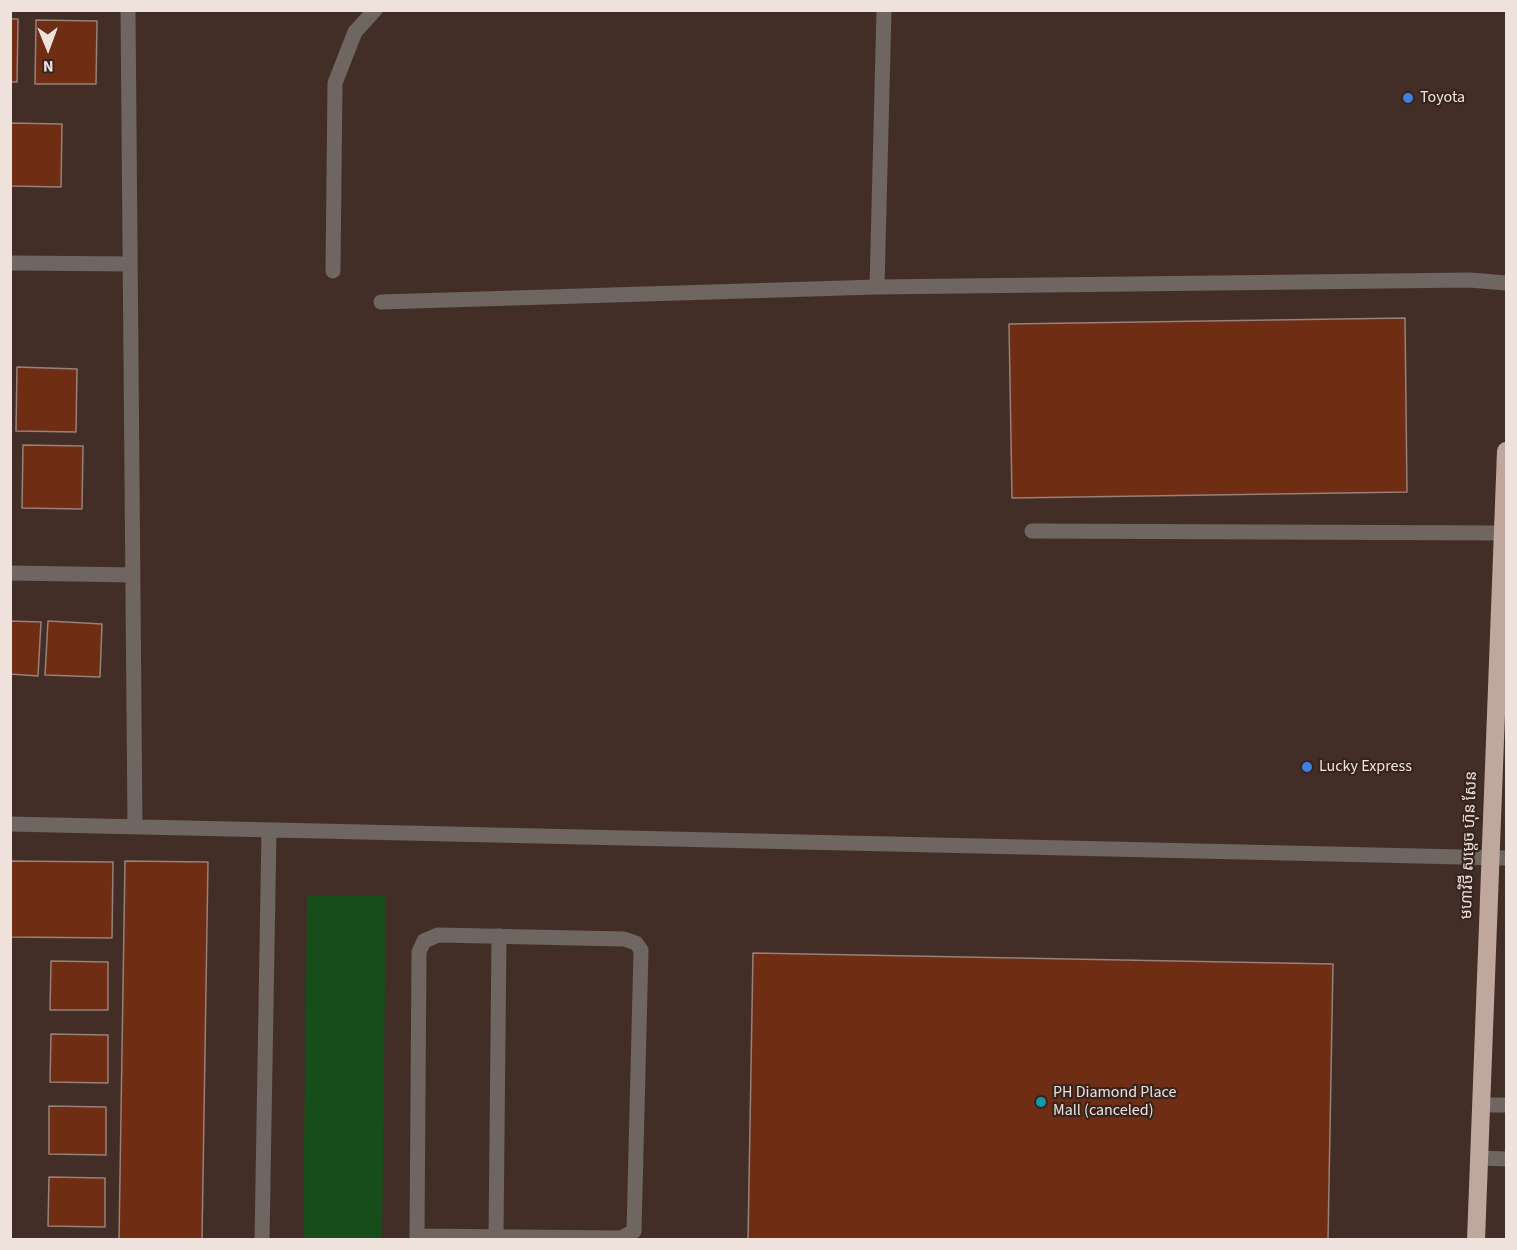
<!DOCTYPE html>
<html>
<head>
<meta charset="utf-8">
<style>
  body { margin:0 }
  #map { position:relative; width:1517px; height:1250px; overflow:hidden; background:#422e27; font-family:"Source Sans 3",sans-serif }
  canvas { display:block }
  .frame { position:absolute; inset:0; border:12px solid #efe2dd; pointer-events:none }
  .north { position:absolute; left:18px; top:18px; width:60px; height:60px; -webkit-text-stroke:4px #37241e; paint-order:stroke; rotate:179deg; font-size:16px; font-weight:700; line-height:24px; text-align:center; color:#efe2dd }
  .north::after { content:''; display:block; margin:auto; width:21px; height:27px; background:#efe2dd; clip-path:polygon(50% 0,100% 100%,50% 72%,0 100%) }
</style>
</head>
<body>
<div id="map">
<canvas width="1517" height="1250"></canvas>
<div class="frame"></div>
<div class="north">N</div>
</div>
<script>
const ctx = document.querySelector('canvas').getContext('2d');
ctx.lineJoin = 'round';
function paint(path, color) { ctx.fillStyle = color; ctx.fill(path, 'evenodd'); }
function stroke(path, color, width, dash) { ctx.strokeStyle = color; ctx.lineWidth = width; ctx.lineCap = dash ? 'butt' : 'round'; ctx.setLineDash(dash || []); ctx.stroke(path); }
function drawText(font, color, halo, rows, align = 'center') {
  ctx.font = font + ' "Source Sans 3","Noto Sans Khmer",sans-serif'; ctx.lineWidth = 4.5; ctx.setLineDash([]); ctx.textBaseline = 'middle'; ctx.strokeStyle = halo; ctx.fillStyle = color; for (const [text, x, y, turn = 0] of rows) {
    ctx.save(); ctx.translate(x, y); ctx.rotate((+turn || 0) * Math.PI / 180); ctx.textAlign = isNaN(turn) ? turn : align; if (halo) ctx.strokeText(text, 0, 0); ctx.fillText(text, 0, 0); ctx.restore();
  }
}
paint(new Path2D(`
  M307,895L386,896L382,1239H303Z`), '#174d1a');
const building = new Path2D(`
  M10,19H18L17,82H10Z
  M36,20L97,21L96,84H35Z
  M10,123L62,124L61,187L10,186Z
  M1405,318L1407,492L1012,498L1009,324Z
  M17,367L77,369L76,432L16,431Z
  M23,445L83,446L82,509L22,508Z
  M10,621L41,622L38,676L10,674Z
  M48,621L102,624L100,677L45,675Z
  M10,861L113,862L112,938L10,937Z
  M125,861L208,862L202,1240H119Z
  M753,953L1333,964L1328,1240H748Z
  M51,961L108,962V1010H50Z
  M51,1034L108,1035V1083L50,1082Z
  M49,1106L106,1107V1155L49,1154Z
  M49,1177L105,1178V1227L48,1226Z`);
paint(building, '#6f2d14');
stroke(building, '#988178', 1.5);
stroke(new Path2D(`
  M128,10L135,827
  M10,263L130,264
  M333,271L335,83L355,32L375,10
  M877,287L884,10
  M381,302L877,287L1470,280L1506,283
  M1032,531L1503,533
  M10,573L133,575
  M10,824L1506,858
  M1480,1105H1506
  M1479,1158L1506,1159
  M496,1237L499,936
  M262,1240L269,830
  M417,1240V1236L419,952L424,941L438,935L624,939L636,943L641,950L634,1231L621,1238L417,1236`), '#6f6561', 15);
stroke(new Path2D(`
  M1476,1240L1506,451`), '#bfa79e', 18);
for (const [x, y, r, color] of [
  [1408,98,6,"#3f7fe0"],
  [1307,767,6,"#3f7fe0"],
  [1041,1102,6,"#0f9aa8"]
]) { const dot = new Path2D(); dot.arc(x, y, r, 0, 2 * Math.PI); ctx.fillStyle = color; ctx.fill(dot); stroke(dot, '#37241e', 2); }
drawText('16px', '#efe2dd', '#37241e', [
  ["Toyota",1420,98],
  ["Lucky Express",1319,767],
  ["PH Diamond Place",1053,1093],
  ["Mall (canceled)",1053,1111]
], 'left');
drawText('16px', '#efe2dd', '#37241e', [
  ["មហាវិថី សម្តេច ហ៊ុន សែន",1470,845,-88]
]);
</script>
</body>
</html>
